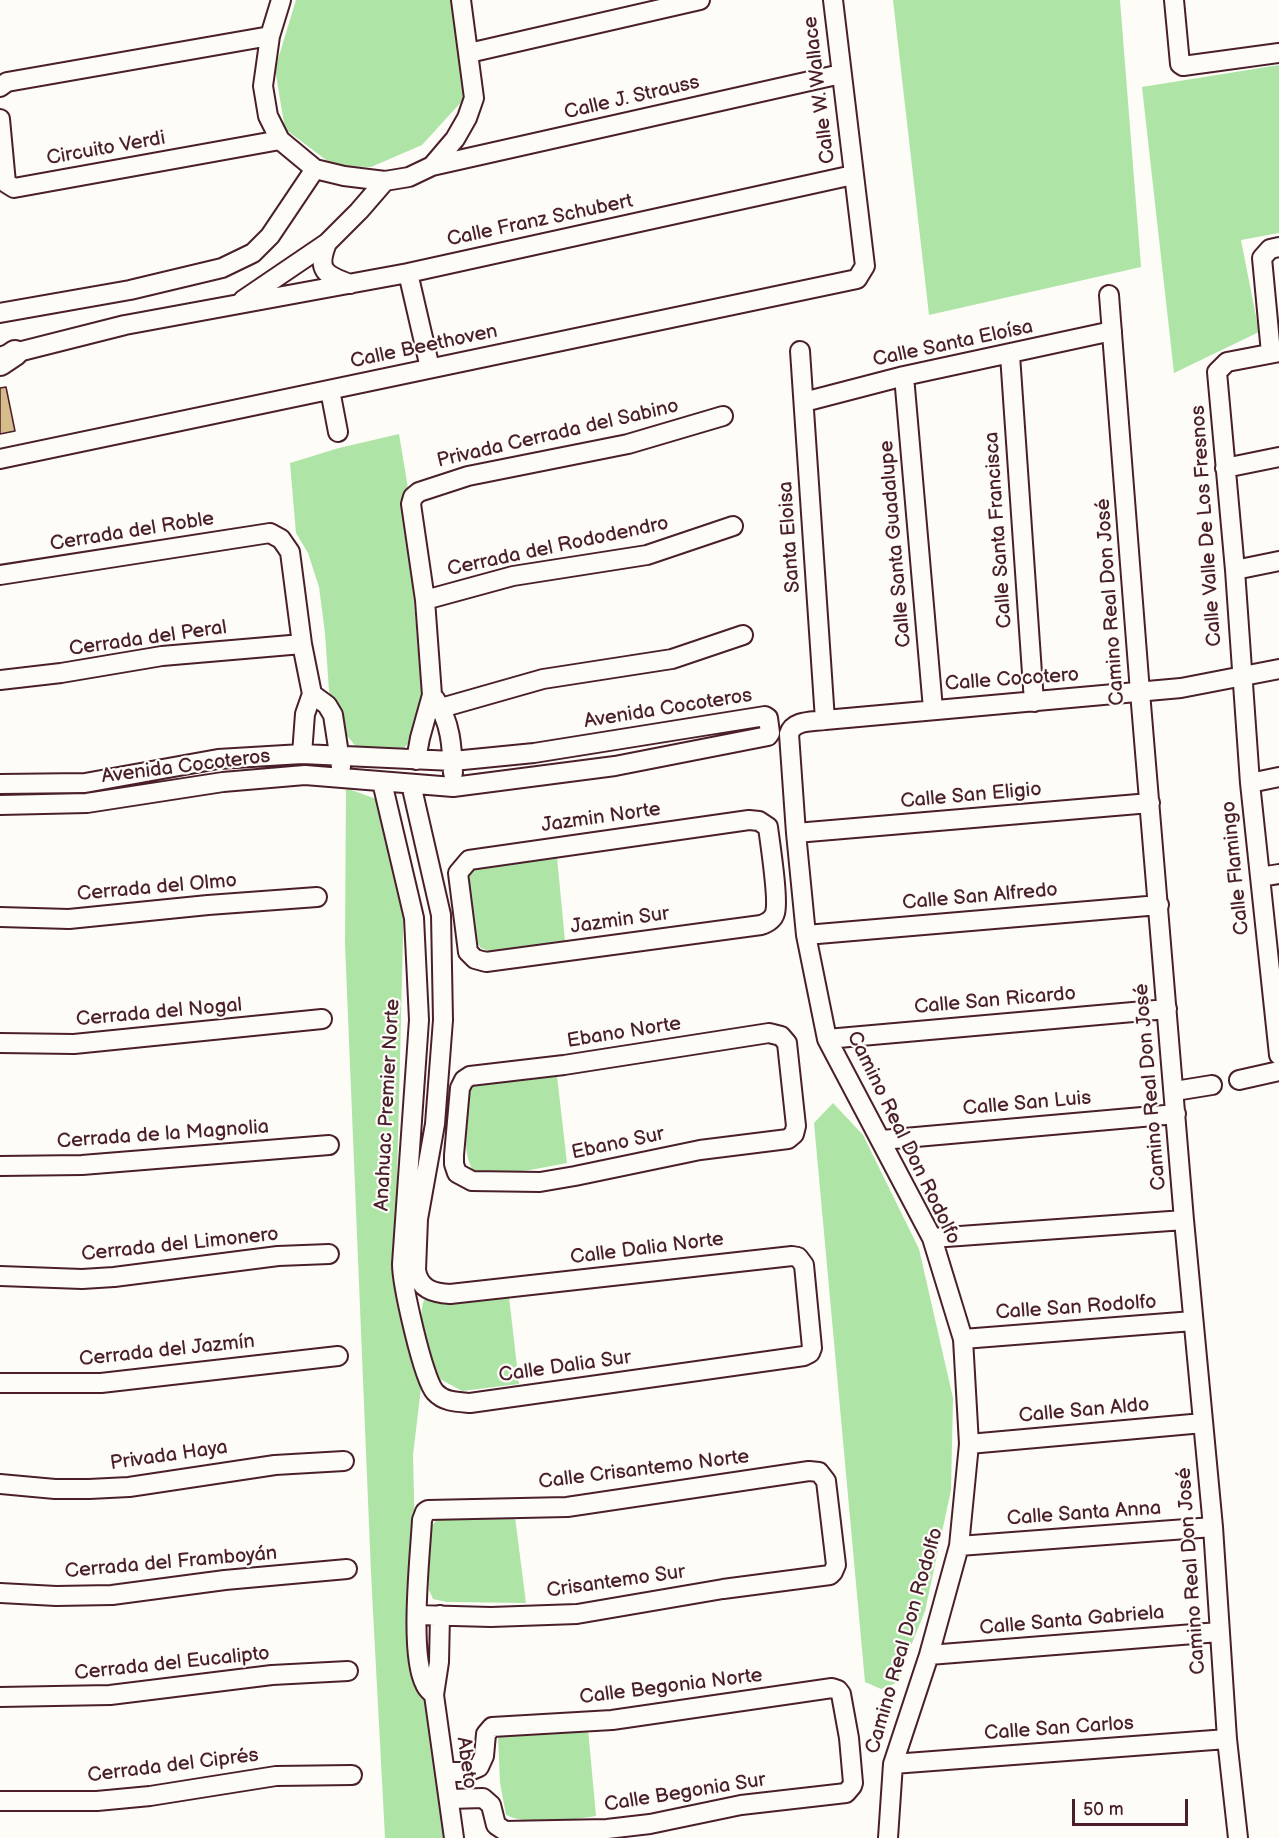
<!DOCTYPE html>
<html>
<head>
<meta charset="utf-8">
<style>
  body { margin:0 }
  #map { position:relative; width:1279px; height:1838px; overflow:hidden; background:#fdfcf7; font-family:"Balsamiq Sans",sans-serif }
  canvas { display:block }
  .scale { position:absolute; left:1072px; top:1799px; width:116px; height:27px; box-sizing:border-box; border:3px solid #4a1f2b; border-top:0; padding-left:8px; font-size:18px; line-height:21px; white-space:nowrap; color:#4a1f2b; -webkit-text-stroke:4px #fdfcf7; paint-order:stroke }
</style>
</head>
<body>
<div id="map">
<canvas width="1279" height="1838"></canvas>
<div class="scale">50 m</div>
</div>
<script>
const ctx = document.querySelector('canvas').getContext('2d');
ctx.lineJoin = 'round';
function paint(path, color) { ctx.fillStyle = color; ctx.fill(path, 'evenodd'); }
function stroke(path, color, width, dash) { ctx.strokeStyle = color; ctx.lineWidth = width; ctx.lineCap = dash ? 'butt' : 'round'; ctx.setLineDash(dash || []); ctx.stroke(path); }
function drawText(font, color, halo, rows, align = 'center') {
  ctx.font = font + ' "Balsamiq Sans",sans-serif'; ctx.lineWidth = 4.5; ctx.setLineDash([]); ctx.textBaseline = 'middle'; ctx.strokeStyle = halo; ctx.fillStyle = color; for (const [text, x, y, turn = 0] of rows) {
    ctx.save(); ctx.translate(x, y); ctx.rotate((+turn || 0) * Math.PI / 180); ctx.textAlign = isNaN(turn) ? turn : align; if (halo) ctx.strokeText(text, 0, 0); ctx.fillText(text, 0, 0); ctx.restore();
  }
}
paint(new Path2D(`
  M296,0H456L464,99L422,145L371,167L334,166L285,129L275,69Z
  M893,0H1120L1141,267L929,315Z
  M1279,65V233L1241,240L1259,332L1174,373L1142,87Z
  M399,434L409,494L411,565L422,699L416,735L403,749L392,751L358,749L340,727L329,691L325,633L319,587L308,553L296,533L290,463L339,448Z
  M346,788L379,800L404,896L397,1180L400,1298L421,1388L413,1455L418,1659L445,1815L444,1838H385L371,1573L345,944Z
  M557,857L565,941L494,953L481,948L475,939L467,880L471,869L486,864Z
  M557,1076L567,1163C537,1169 504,1176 474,1172C460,1152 468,1116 469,1092L475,1084L485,1079Z
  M833,1103L863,1135L919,1249L953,1398L951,1490L925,1611L896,1683L881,1689L865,1682L814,1123Z
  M509,1297L519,1384L462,1391L440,1379C432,1358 414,1319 425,1298Z
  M515,1517L526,1603L447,1602L433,1599L429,1590V1562L431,1527L437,1519Z
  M588,1729L596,1816C571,1820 529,1826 506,1815L500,1783L498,1734Z`), '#afe4a7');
const building = new Path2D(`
  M6,387L15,431L0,434V388Z`);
paint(building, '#d6bb8b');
stroke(building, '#4a1f2b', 1.5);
const minor = new Path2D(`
  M281,0L270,36L263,86L268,116L280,140L315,169L344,176L385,181L409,177L432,166L455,139L467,118L474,98L461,0
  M1174,0L1180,64L1183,66L1279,53
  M469,53L700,0
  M0,87L7,82L270,36
  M0,119L6,183L14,188L280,140
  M432,166L841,74
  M327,243C316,270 325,275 350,284
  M408,273L430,368
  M1109,295L1140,692L1184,1220L1213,1527L1227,1739L1238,1838
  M243,300L327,243L359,211L385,181
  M0,313L130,290L222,268L253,253L270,236L315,169
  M800,351L825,720
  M1279,352L1227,362L1217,372L1235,570L1250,783L1279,1055
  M1271,353L1262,258L1270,249L1279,247
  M1010,355L1034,702
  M2,356L125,325L408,273L853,175
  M904,376L933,709
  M330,390L338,432
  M804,402L904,376L1112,331
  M0,459L857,279L865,266L833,0
  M1225,468L1279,457
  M1235,570L1279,561
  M0,575L270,533L281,539L290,552L302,644L312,694L305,714L302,754
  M425,600L513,576L647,555L733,526
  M0,680L61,673L162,656L302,644
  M312,694L327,705L333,715L341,767
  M435,699C451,722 452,747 453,773
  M428,710L441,708L543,679L672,659L743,635
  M416,760L420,738L432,695L425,600L411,504L413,497L419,492L468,476L628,444L723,416
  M382,782L414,918L419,1020L402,1264C402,1284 423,1379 435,1392C444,1402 457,1402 470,1403L804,1356L810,1353L812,1348L804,1265L798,1257L792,1256L450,1294C433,1293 419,1289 416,1270L418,1219L435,1124L443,1020L441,915L411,784
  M1250,783L1279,777
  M0,784L85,783L218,759L302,754L453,761L534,753L765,716L768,718L770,733L768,736L615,766L453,787L305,775L223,782L87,803L0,805
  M749,820L759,821L768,827C770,843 779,900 775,913C773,920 767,923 761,925L486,962L475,959L468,952L458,873L469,860Z
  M796,833L1150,803
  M1260,877L1279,874
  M0,917L69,919L208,905L317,897
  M806,935L1159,905
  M769,1033L781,1036L787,1043L796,1126L794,1134L788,1139L700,1150L575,1176L540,1182L472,1181L457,1173L454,1164V1155L460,1088L464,1080L470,1076L564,1065Z
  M827,1039L1167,1009
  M0,1043L74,1044L322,1019
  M1239,1080L1279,1071
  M1175,1091L1212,1085
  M882,1140L1176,1114
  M0,1166L82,1165L329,1145
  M932,1238L1184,1220
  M0,1276L82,1279L114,1277L278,1256L329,1254
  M963,1339L1193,1321
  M0,1383H101L338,1356
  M969,1444L1203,1423
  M0,1484L55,1489H89L129,1487L275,1465L344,1461
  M959,1546L1213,1527
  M0,1593L56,1596L112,1595L225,1580L347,1569
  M417,1615L491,1617L577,1614L723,1589L830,1575L833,1572L836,1565L826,1481L819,1472L809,1471L567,1507L428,1510L425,1512L422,1520C420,1557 409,1654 425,1684C426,1688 431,1692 434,1695
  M440,1615L439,1662L434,1695L454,1838
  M929,1655L1219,1632
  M0,1697L110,1695L272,1675L348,1671
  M893,1764L1227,1739
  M445,1772H467L479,1767L484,1756L486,1734L492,1727L612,1720L832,1688L838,1690L841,1694L849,1738L853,1783L852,1786L846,1793L741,1805L650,1824L607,1829L505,1831L496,1825L491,1805L483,1798L449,1799
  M0,1801H97L150,1796L276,1776L352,1775
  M888,1838L893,1764L929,1655L959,1546L969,1444L963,1339L932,1238L827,1039L806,935L796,833L789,734C793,720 812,722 825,720L1181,688L1279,669`);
const major = new Path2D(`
  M0,363L15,353`);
stroke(minor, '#4a1f2b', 22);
stroke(major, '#4a1f2b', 28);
stroke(minor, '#fdfcf7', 18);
stroke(major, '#fdfcf7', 24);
drawText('20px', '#4a1f2b', '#fdfcf7', [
  ["Calle W. Wallace",820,90,-97],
  ["Calle J. Strauss",632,98,-13],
  ["Circuito Verdi",106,149,-10],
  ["Calle Franz Schubert",540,221,-12],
  ["Calle Santa Eloísa",953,344,-12],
  ["Calle Beethoven",424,347,-12],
  ["Privada Cerrada del Sabino",558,434,-13],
  ["Calle Valle De Los Fresnos",1207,526,-94],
  ["Calle Santa Francisca",999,530,-94],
  ["Cerrada del Roble",132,532,-9],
  ["Santa Eloisa",790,537,-94],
  ["Calle Santa Guadalupe",896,544,-95],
  ["Cerrada del Rododendro",558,547,-12],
  ["Camino Real Don José",1111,602,-94],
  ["Cerrada del Peral",148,639,-8],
  ["Calle Cocotero",1012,680,-4],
  ["Avenida Cocoteros",668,709,-9],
  ["Avenida Cocoteros",186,767,-7],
  ["Calle San Eligio",971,796,-5],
  ["Jazmin Norte",601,818,-8],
  ["Calle Flamingo",1236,868,-96],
  ["Cerrada del Olmo",157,888,-5],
  ["Calle San Alfredo",980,897,-5],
  ["Jazmin Sur",620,921,-8],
  ["Calle San Ricardo",995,1001,-5],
  ["Cerrada del Nogal",159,1013,-5],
  ["Ebano Norte",624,1033,-9],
  ["Camino Real Don José",1151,1087,-95],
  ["Calle San Luis",1027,1104,-5],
  ["Anahuac Premier Norte",388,1105,-87],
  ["Cerrada de la Magnolia",163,1135,-4],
  ["Camino Real Don Rodolfo",903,1138,64],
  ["Ebano Sur",618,1144,-12],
  ["Cerrada del Limonero",180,1245,-6],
  ["Calle Dalia Norte",647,1249,-7],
  ["Calle San Rodolfo",1076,1308,-4],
  ["Cerrada del Jazmín",167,1351,-6],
  ["Calle Dalia Sur",565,1367,-8],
  ["Calle San Aldo",1084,1411,-5],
  ["Privada Haya",169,1456,-8],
  ["Calle Crisantemo Norte",644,1470,-7],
  ["Calle Santa Anna",1084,1514,-4],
  ["Cerrada del Framboyán",171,1563,-5],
  ["Camino Real Don José",1192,1571,-94],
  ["Crisantemo Sur",616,1582,-8],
  ["Calle Santa Gabriela",1072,1621,-5],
  ["Camino Real Don Rodolfo",905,1641,-74],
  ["Cerrada del Eucalipto",172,1664,-6],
  ["Calle Begonia Norte",671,1687,-7],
  ["Calle San Carlos",1059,1729,-4],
  ["Abeto",466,1763,82],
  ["Cerrada del Ciprés",173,1766,-7],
  ["Calle Begonia Sur",685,1793,-9]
]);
</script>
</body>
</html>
